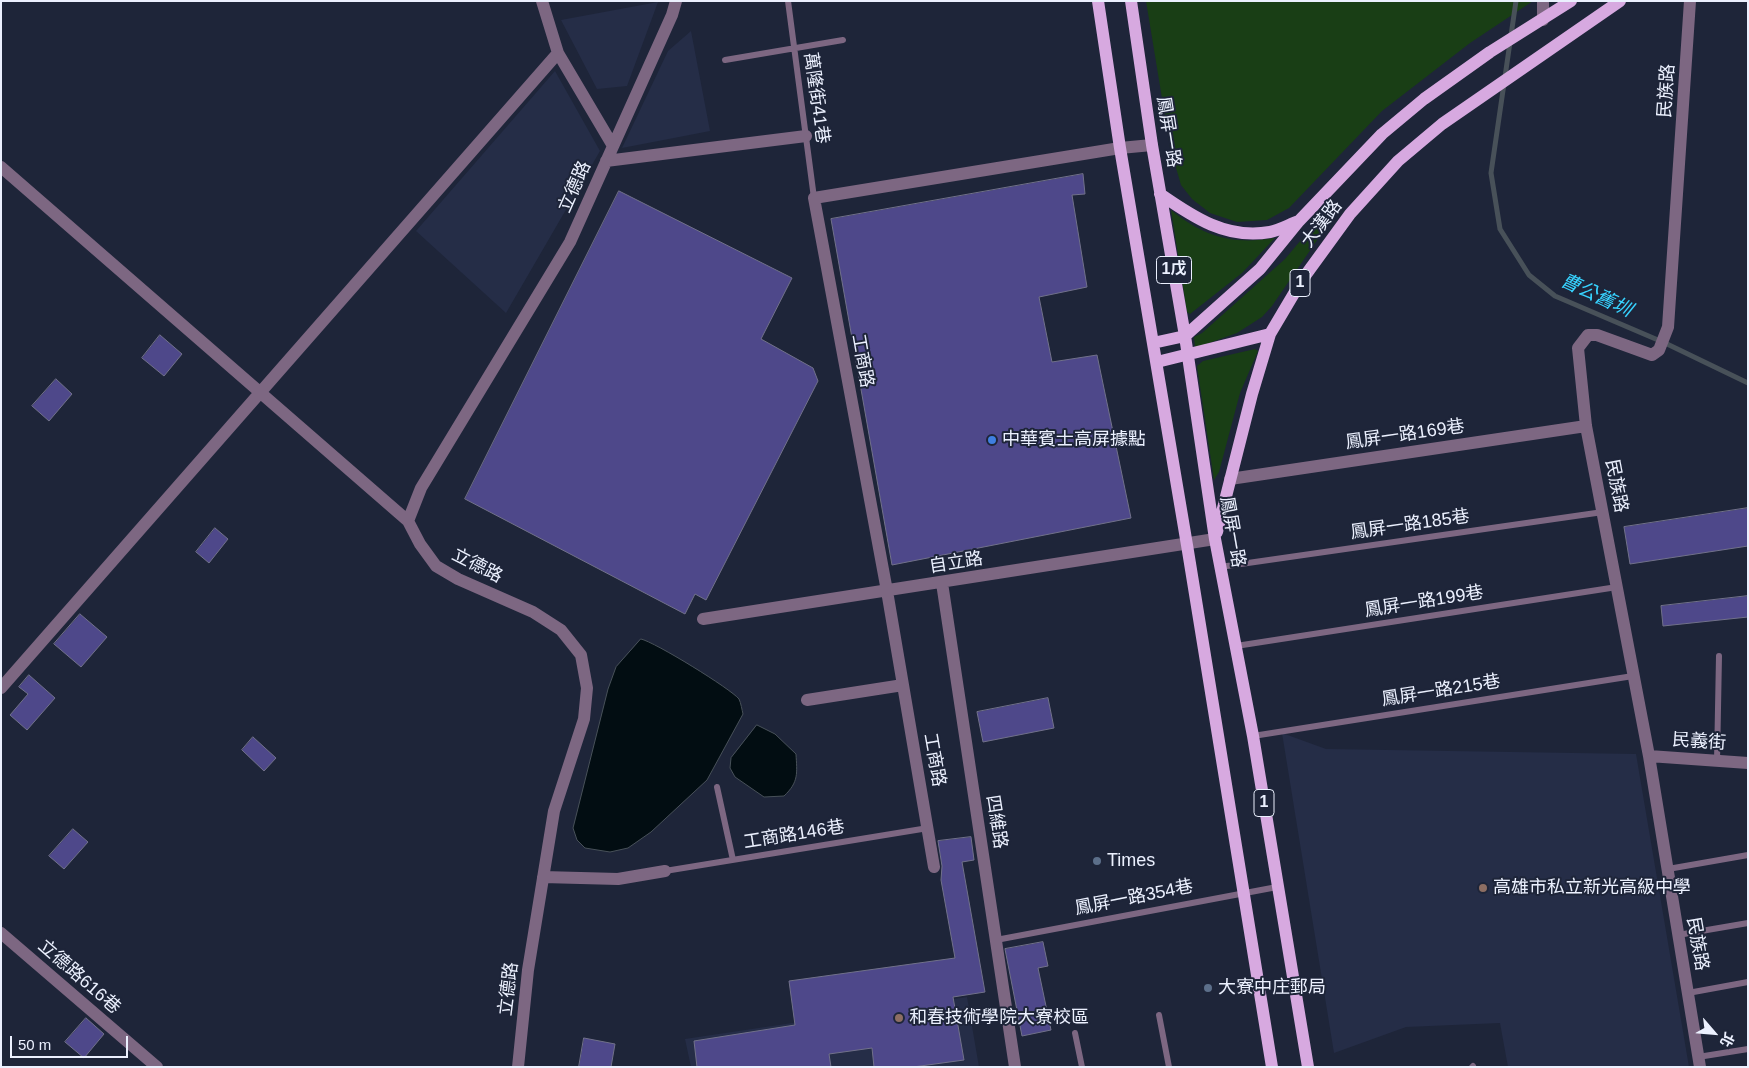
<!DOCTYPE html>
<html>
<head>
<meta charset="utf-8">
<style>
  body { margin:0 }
  #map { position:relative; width:1749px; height:1068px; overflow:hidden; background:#1e2539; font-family:Arial,"Noto Sans TC",sans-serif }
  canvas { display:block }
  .frame { position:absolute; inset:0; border:2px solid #ebf0fe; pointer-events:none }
  .north { position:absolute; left:1689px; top:1008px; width:50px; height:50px; -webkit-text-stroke:4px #1e2539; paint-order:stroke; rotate:117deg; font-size:14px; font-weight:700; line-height:20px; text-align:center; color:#ebf0fe }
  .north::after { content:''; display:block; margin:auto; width:18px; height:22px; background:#ebf0fe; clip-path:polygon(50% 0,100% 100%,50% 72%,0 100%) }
  .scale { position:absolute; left:10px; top:1036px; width:118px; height:22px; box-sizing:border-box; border:2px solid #ebf0fe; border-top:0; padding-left:6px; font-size:15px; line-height:18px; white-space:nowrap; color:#ebf0fe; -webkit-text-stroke:4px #1e2539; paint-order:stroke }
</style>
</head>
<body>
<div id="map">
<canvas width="1749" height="1068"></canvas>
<div class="frame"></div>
<div class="north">北</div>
<div class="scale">50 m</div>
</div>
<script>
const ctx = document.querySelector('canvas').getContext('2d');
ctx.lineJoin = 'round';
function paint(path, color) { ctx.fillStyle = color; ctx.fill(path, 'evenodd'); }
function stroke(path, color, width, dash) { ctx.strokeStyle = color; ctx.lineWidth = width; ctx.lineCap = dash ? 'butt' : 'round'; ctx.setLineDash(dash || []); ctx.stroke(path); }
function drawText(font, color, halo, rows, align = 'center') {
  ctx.font = font + ' Arial,"Noto Sans TC",sans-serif'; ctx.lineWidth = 4; ctx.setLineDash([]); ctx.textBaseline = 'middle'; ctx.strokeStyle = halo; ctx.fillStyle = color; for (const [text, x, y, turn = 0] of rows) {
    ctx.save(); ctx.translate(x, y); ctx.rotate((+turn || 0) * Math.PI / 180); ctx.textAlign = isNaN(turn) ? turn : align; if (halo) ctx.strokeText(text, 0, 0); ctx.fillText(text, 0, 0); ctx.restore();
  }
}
paint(new Path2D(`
  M658,2L627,86L597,89L561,20Z
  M691,31L710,131L622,148L668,51Z
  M555,71L600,151L506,313L416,231Z
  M1282,733L1326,749L1636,754L1689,1067H1508L1500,1023L1406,1027L1334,1053Z
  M967,997L979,1067H691L685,1039Z`), '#252d47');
paint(new Path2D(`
  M1146,1H1533L1470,43L1382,111L1289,208L1267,220L1237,222L1210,213L1192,199L1181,185L1170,147Z
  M1328,208L1335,214L1272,306L1262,317L1237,333L1195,348L1194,337L1202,333L1285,259Z
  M1171,210C1204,237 1233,245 1275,238L1242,273L1190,314L1187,312Z
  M1255,349L1258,351L1240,393L1219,472L1214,480L1197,366L1203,361Z`), '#193e15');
const water = new Path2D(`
  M641,639C655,642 731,689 739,699C741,703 742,710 743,714L707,780L651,832L628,848L610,852L585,848L577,840L573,828L608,689L616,667Z
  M757,725L775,734L796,754C797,773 799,782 784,796L764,797L735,777L730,768L731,758Z`);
paint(water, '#020d12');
stroke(water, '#485159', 1);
stroke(new Path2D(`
  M1516,1L1491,173L1500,229L1529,275L1555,296L1665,343L1748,383`), '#485159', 5);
const building = new Path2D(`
  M1083,174L1085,194L1072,195L1087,287L1039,297L1052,362L1097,355L1131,518L892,565L831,219Z
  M619,191L792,278L761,339L813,368L818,381L706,600L695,594L685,614L465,499Z
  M160,335L182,354L164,376L142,358Z
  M56,379L72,394L49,421L32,406Z
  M1748,508V546L1630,564L1624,527Z
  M215,528L228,539L209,563L196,552Z
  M1748,596V617L1663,626L1661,606Z
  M80,614L107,637L81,667L54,644Z
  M29,675L55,698L27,730L10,715L28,694L19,687Z
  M1048,698L1054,728L983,742L977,712Z
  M253,737L276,758L264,771L242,750Z
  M73,829L88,842L64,869L49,856Z
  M971,837L974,860L962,862L985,992L953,997L964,1060L913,1067H874L872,1048L829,1054L831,1067H697L694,1041L795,1025L789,981L955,958L941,880L942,866L938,841Z
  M1043,942L1048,966L1038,968L1051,1030L1022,1036L1005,949Z
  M86,1018L104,1034L84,1058L65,1042Z
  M584,1038L615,1044L611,1067H579Z`);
paint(building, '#4e488a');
stroke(building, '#71718a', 1);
stroke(new Path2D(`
  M788,1L814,198
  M725,60L843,40
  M1220,567L1603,512
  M1236,646L1617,587
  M1253,736L1633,676
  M1717,761L1719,656
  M717,787L733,860
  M1668,869L1748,855
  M665,871L928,828
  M1678,935L1748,923
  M996,940L1277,887
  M1688,993L1748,982
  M1159,1015L1169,1067
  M1075,1033L1082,1067
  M1698,1057L1748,1049
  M1472,1067L1473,1066`), '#7d6782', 6);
stroke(new Path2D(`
  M542,1L558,53L613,146
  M1690,1L1668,327L1659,350L1652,355L1597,335H1588L1578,348L1586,426L1649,756L1700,1067
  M1543,20V1
  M606,161L806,136
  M1,167L408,521
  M1230,479L1586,426
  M942,583L1015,1067
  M703,619L1215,539
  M1,688L558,53
  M807,700L903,685
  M1649,756L1748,763
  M934,867L887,591L814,198L1120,148L1152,145
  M543,877L618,879L665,871
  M1,933L157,1067
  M518,1067L528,970L554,811L584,719L587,688L581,655L561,630L533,612L458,579L436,566L420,544L408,521L421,488L570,242L672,15L676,1`), '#7d6782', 12);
stroke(new Path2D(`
  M1098,1L1120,148L1187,545L1272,1067
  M1131,1L1152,145L1185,336L1215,539L1253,736L1308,1067
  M1160,194C1193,217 1227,240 1270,232C1280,230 1290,224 1299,221
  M1153,343L1185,336L1260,269L1299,221L1382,134L1424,99L1490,52L1571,1
  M1157,362L1270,334
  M1217,532L1252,394L1270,334L1302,280L1350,214L1398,161L1442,124L1620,1`), '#d7a9e0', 12);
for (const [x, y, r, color] of [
  [992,440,5,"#3f7fe0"],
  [1097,861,5,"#5c6f8a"],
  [1483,888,5,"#8d6e63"],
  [1208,988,5,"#5c6f8a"],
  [899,1018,5,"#8d6e63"]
]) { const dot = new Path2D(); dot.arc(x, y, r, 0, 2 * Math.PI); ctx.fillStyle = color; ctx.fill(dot); stroke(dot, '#1e2539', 2); }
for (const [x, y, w] of [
  [1174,270,35],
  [1300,283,20],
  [1264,803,20]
]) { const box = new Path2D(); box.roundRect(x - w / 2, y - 13.5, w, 27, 4); ctx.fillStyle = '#1e2539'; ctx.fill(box); stroke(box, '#ebf0fe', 1); }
drawText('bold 16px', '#ebf0fe', null, [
  ["1戊",1174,270],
  ["1",1300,283],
  ["1",1264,803]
]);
drawText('18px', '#ebf0fe', '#1e2539', [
  ["民族路",1667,91,-86],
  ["萬隆街41巷",816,98,82],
  ["鳳屏一路",1168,132,81],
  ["立德路",575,187,-66],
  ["大漢路",1322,224,-53],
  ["工商路",862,361,80],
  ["鳳屏一路169巷",1405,435,-8],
  ["民族路",1616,486,79],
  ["鳳屏一路185巷",1410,525,-8],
  ["鳳屏一路",1232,532,80],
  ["自立路",956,563,-9],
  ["立德路",477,566,27],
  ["鳳屏一路199巷",1424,602,-9],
  ["鳳屏一路215巷",1441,691,-9],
  ["民義街",1699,742,4],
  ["工商路",934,760,80],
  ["四維路",996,822,81],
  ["工商路146巷",794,835,-9],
  ["鳳屏一路354巷",1134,898,-11],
  ["民族路",1697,944,80],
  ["立德路616巷",79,977,41],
  ["立德路",509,989,-83]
]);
drawText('18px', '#ebf0fe', '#1e2539', [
  ["中華賓士高屏據點",1002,440],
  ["Times",1107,861],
  ["高雄市私立新光高級中學",1493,888],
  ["大寮中庄郵局",1218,988],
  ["和春技術學院大寮校區",909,1018]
], 'left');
drawText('italic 19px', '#37d3ff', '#1e2539', [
  ["曹公舊圳",1596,296,25]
]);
</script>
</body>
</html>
